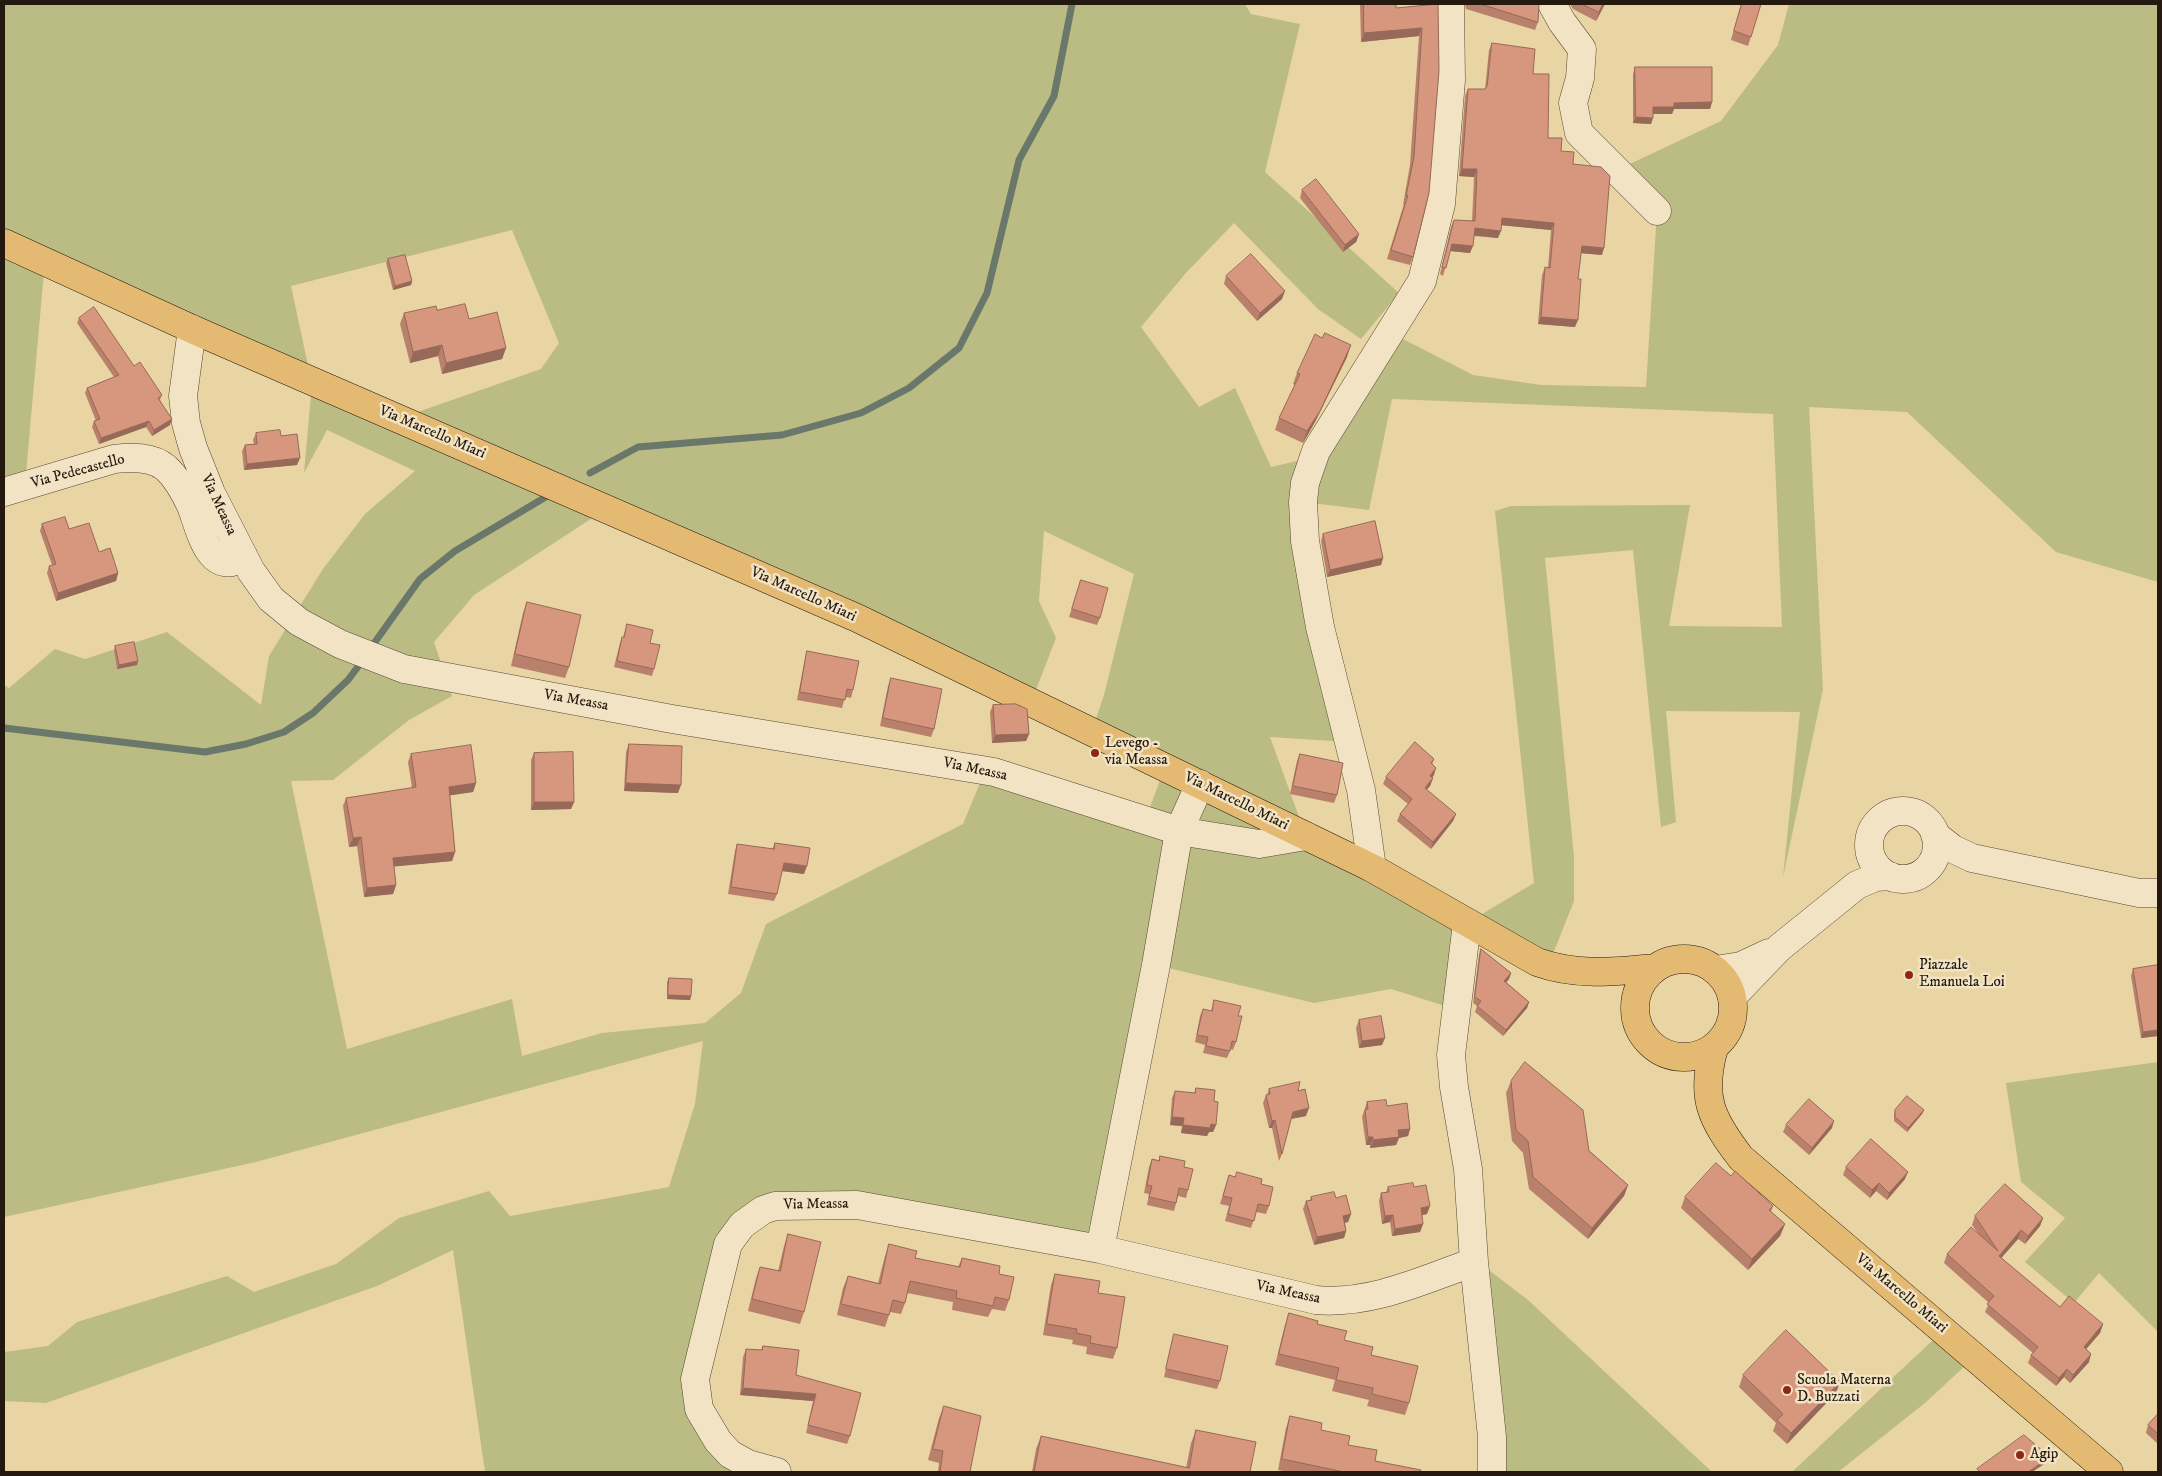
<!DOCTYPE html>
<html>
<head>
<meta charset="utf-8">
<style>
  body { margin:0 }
  #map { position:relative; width:2162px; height:1476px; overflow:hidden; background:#e9d4a4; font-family:"IM FELL DW Pica",serif }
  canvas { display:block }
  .frame { position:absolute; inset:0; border:5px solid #24190e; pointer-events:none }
</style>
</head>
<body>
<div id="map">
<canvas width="2162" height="1476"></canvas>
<div class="frame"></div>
</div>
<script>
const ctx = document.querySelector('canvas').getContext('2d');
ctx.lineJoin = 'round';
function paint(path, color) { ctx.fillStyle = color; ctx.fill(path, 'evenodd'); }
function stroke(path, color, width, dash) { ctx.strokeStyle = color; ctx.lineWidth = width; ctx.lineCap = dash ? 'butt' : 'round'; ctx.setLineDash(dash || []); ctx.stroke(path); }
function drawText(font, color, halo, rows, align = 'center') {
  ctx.font = font + ' "IM FELL DW Pica",serif'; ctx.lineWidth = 5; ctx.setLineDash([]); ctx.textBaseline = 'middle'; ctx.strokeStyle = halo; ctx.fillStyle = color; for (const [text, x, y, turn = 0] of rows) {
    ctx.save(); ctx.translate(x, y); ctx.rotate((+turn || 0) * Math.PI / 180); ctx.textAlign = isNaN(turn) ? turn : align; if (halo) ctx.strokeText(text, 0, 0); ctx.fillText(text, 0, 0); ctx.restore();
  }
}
paint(new Path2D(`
  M4,4H1245L1251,14L1300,24L1265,172L1399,293L1361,339L1318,309L1234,223L1185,274L1141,327L1199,407L1235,388L1271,467L1323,455L1403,339L1473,375L1541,385L1646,387L1657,211L1615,171L1721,121L1778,45L1789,4H2158V582L2056,552L1907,412L1809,407L1823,689L1783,877L1800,712L1666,711L1676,822L1661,827L1633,550L1545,558L1574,857V901L1547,969L1468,923L1458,1010L1391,989L1314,1003L1156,965L1100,1249L786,1207L735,1248L703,1379L714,1423L747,1472H485L453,1250L377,1286L46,1403L4,1401V1352L48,1346L77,1322L227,1276L254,1292L336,1264L399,1218L489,1191L510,1216L669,1187L695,1104L703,1041L256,1162L4,1217V685L9,688L55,649L85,659L167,632L261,705L269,656L323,569L365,514L415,471L327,430L304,473L312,384L44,272L26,473L4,480ZM512,230L559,343L541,369L392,421L312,384L291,286ZM1392,399L1773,414L1782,627L1669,626L1690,505L1511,506L1495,511L1534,883L1467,923L1306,836L1270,737L1349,742L1303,502L1369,510ZM597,515L1029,708L1056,638L1039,601L1044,531L1134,574L1104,695L1090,736L1164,769L1145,821L982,778L963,824L766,924L741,993L705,1023L602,1033L522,1056L512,999L347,1049L291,781L333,780L409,720L452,696L434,642L474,595Z
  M2158,1062V1332L2099,1273L2074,1303L2025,1262L2065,1218L2021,1182L2006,1083Z
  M1477,1261L1528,1300L1712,1472H1502Z
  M1948,1326L1979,1353L1925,1403L1838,1472H1792Z`), '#babc83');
stroke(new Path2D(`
  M590,473L638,447L782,435L861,413L909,388L959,348L987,293L1019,160L1054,96L1072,4
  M370,649L420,579L455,551L549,495
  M4,728L205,752L246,744L284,732L313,713L348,680L363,660`), '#69786a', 7);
const minor = new Path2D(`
  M1552,4L1562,22L1582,49L1580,78L1573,103L1579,133L1657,211
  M192,329L183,396L186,423L193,448L211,493L251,571L271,599L299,622L340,644L404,669L672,719L994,772L1179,831L1259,844L1306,836
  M4,492L114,459C131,457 152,456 166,468C177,478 185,493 191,506C200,529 209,579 244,557
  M1869 845a34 34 0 1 1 68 0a34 34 0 1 1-68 0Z
  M1935,835L1953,849L1972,858L2139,893H2158
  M1372,868L1361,790L1320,627L1305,541L1303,502L1305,483L1316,451L1422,281L1441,204L1451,80L1450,4
  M1467,923L1451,1055L1454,1087L1468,1169L1474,1262L1492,1437V1472
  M1715,970L1741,966L1769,953
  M1732,997L1779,948L1857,885L1876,877L1890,876
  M1100,1249L1156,965L1179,831L1200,784
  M777,1472L748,1464L730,1454L718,1441L699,1409L695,1379L728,1244L742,1225L763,1210L775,1206L857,1205L1100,1249L1316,1300C1371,1305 1423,1280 1474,1262`);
const major = new Path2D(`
  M4,243L192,329L857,618L1372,868L1537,962C1576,976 1614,972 1654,968
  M1635 1008a49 49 0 1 1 98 0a49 49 0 1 1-98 0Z
  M1714,1048C1700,1097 1711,1119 1741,1158L2109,1472`);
stroke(minor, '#554834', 29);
stroke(major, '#24190e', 29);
stroke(minor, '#f1e3c4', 28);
stroke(major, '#e4ba72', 28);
paint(new Path2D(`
  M1360,4H1396V8L1438,4L1413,257L1410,265L1387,259L1404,204L1403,205L1410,165L1419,36L1361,42Z
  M1465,4H1539L1538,22L1535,30L1466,9Z
  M1570,4H1605L1596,21L1573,9Z
  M1741,4H1761L1748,46L1731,40Z
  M1492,43L1533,74L1548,138L1573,164L1602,255L1581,253L1578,279L1575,327L1538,324L1542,275L1545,267L1548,268L1551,230L1501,225L1498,238L1474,236L1470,253L1450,251L1443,276L1440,274L1451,227L1454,220L1472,221L1474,177L1459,176L1465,96L1468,89H1485L1489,50Z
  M1635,67L1712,102L1710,109H1674L1672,114H1653L1651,124L1633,123V74Z
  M1302,190L1359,234L1356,242L1343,252L1300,198Z
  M388,259L412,281L411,285L393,290L386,263Z
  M1226,276L1282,299L1257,321L1224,284Z
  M437,310L469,319L506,348L502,359L442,374L438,356L410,363L400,324L404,313Z
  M79,318L134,366L162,395L160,400L170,425L152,436L146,427L99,444L92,427L94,421H96L85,393L87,388L114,377L77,323Z
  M1322,338L1347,357L1315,422L1303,443L1275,430L1279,418L1295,385L1293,384L1297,373Z
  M256,433L281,436L297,465L244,470L242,451L245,445L254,444L253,440Z
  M42,524L69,529L99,552L118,573L116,581L56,601L47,573L49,566L52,565L40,531Z
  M1323,534L1383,558L1381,565L1327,577L1321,541Z
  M1081,580L1100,618L1097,625L1069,617Z
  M527,602L569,667L565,678L511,666L523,613Z
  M627,624L650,643L654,669L652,676L614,667L620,643L622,637H623Z
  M115,646L137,665L117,669L114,650Z
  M807,651L853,690L851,698L845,697L842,708L797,700L805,659Z
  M891,678L934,729L931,737L880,726L888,686Z
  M993,705L1029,734L1026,741L992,743L990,712Z
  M629,744L678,793L624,791L626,752Z
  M534,753L574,802L571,809L531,810V760Z
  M411,754L476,783L473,792L450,795L455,852L452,861L394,866L396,885L393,894L364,897L357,846L349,847L343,806L346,798L412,788L408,762Z
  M1300,754L1337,795L1334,803L1290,794L1297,761Z
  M1434,759L1432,765L1434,775L1432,778H1433L1430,786L1426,790L1456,814L1453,821L1431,849L1397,821L1400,814L1408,804L1383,784L1386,777Z
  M775,843L804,874L782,871L777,894L774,901L728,894L735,851L737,844L772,849Z
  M1481,949L1511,973L1509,979L1506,982L1529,1002L1527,1008L1503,1036L1475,1012L1477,1006L1473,1003L1479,955Z
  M2158,965V1036L2141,1038L2131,976L2133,969Z
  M669,978L691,996L690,1000L667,999V982Z
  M1214,1000L1238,1016L1236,1042L1233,1050L1231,1049L1227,1058L1203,1053L1205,1045L1195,1042L1200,1016L1203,1009L1211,1011Z
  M1359,1020L1382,1045L1359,1048L1356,1028Z
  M1511,1081L1628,1185L1624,1196L1588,1239L1529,1189L1523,1153L1512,1141L1506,1093Z
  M1196,1088L1214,1101L1216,1125L1213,1132H1209L1207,1136L1181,1133L1182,1126L1170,1125L1172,1098L1175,1091L1194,1093Z
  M1269,1089L1298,1091L1306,1116L1291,1119L1282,1154L1279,1161L1272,1128H1269L1263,1103L1266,1095H1267Z
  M1367,1102L1387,1106L1410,1129L1408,1136L1399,1138L1396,1145L1370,1148V1145H1366L1362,1117Z
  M1895,1110H1924L1922,1114L1907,1132L1894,1121V1114Z
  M1786,1125L1832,1128L1809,1155L1783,1132Z
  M1160,1156L1184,1167L1188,1190L1186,1198L1178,1196L1174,1211L1147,1205L1149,1194L1144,1193L1149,1167L1152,1159L1159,1160Z
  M1846,1167L1905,1179L1887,1200L1876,1191L1870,1198L1843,1175Z
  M1229,1175L1261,1184L1269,1206L1266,1214L1256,1212L1251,1228L1225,1221L1229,1206L1220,1204Z
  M1731,1176L1773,1206L1771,1212L1785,1224L1780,1236L1748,1270L1681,1208L1685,1197Z
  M1388,1187H1414L1427,1214L1422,1215L1423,1224L1420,1232L1392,1236L1390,1222L1382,1224L1379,1201L1381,1193L1386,1192Z
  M1311,1197L1336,1198L1351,1214L1348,1222L1345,1223L1346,1231L1344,1238L1314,1245L1303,1209L1306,1201L1310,1200Z
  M1975,1216L2043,1218L2040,1226L2025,1244L2018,1239L2001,1258L2060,1307L2103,1324L2100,1333L2086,1349L2089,1362L2070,1383L2064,1377L2056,1386L2028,1363L2031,1355L2033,1353L1985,1312L1989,1303L1944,1263L1947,1254L1978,1233L1972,1225Z
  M788,1234L804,1312L800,1324L748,1311L756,1278L760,1267L778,1271L784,1246Z
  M889,1244L915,1258L958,1267L962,1258L999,1274L1009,1300L1005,1311L992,1309L988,1317L952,1310L953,1302L907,1293L905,1303L901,1314L890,1312L885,1327L837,1315L843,1288L848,1276L878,1283L885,1256Z
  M1055,1274L1098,1293L1117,1348L1113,1359L1086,1354L1087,1347L1072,1344L1073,1340L1043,1335L1051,1285Z
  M1289,1313L1317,1324L1371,1355L1409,1403L1405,1415L1367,1406L1369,1400L1332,1391L1335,1380L1275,1365L1285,1325Z
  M1174,1334L1220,1381L1217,1389L1164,1377L1172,1341Z
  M763,1346L796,1375L850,1436L847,1444L806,1433L813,1401L740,1395L743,1357L746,1349L761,1350Z
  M1743,1375L1836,1393L1787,1444L1773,1431L1776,1423L1739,1387Z
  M944,1406L970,1472H938L939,1463L928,1460L939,1418Z
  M2158,1414V1444L2146,1433L2148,1425Z
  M1290,1416L1348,1445L1375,1461L1420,1472H1288L1278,1470L1286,1428Z
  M1196,1430L1250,1472H1032L1036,1449L1041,1436L1186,1468L1191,1443Z`), '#b9816c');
paint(new Path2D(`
  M1603,4H1605L1596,21L1599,12Z
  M1422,28L1419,36L1361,42L1364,33Z
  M1712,102L1710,109H1674L1672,114H1651L1653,107L1674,103Z
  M1636,117L1653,118L1651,124L1633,123Z
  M1462,169H1477L1474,177L1459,176Z
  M1502,218L1554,223L1551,230L1499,225Z
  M1475,228L1501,231L1498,238L1472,235Z
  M1359,234L1356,242L1343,252L1345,245Z
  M1452,244L1473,246L1470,253L1450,251Z
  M1582,246L1604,248L1602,255L1579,253Z
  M412,281L411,285L393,290L395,286Z
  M1285,291L1282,299L1257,321L1260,313Z
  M1541,317L1578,320L1575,327L1538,324Z
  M442,345L438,356L410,363L413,352Z
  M1351,345L1347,357L1315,422L1303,443L1307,431Z
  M506,348L502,359L442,374L446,363Z
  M172,419L170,425L152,436L154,430Z
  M149,421L146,427L99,444L101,438Z
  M300,458L297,465L244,470L247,464Z
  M1383,558L1381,565L1327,577L1330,570Z
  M118,573L116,581L56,601L58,593Z
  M138,661L137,665L117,669L119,665Z
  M1029,734L1026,741L992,743L995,735Z
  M1436,768L1434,775L1427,783L1430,776Z
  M1433,778L1430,786L1422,795L1425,788Z
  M476,783L473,792L446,796L449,787Z
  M626,783L681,785L678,793L624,791Z
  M534,802H574L571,809L531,810Z
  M1456,814L1453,821L1431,849L1433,842Z
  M361,837L357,846L349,847L353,838Z
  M455,852L452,861L390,867L393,858Z
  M784,863L807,866L804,874L782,871Z
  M396,885L393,894L364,897L367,888Z
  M1511,973L1509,979L1502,987L1504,981Z
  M668,995L691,996L690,1000L667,999Z
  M1529,1002L1527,1008L1503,1036L1506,1030Z
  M2158,1030V1036L2141,1038L2143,1032Z
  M1385,1038L1382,1045L1359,1048L1362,1041Z
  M1309,1108L1306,1116L1290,1119L1293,1112Z
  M1924,1110L1922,1114L1907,1132L1908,1128Z
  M1172,1117L1184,1118L1182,1126L1170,1125Z
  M1275,1120L1272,1128H1269L1272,1121Z
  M1834,1121L1832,1128L1809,1155L1812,1148Z
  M1211,1124L1216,1125L1213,1132H1209L1207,1136L1181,1133L1183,1125Z
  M1410,1129L1408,1136L1399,1138L1396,1145L1370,1148L1373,1140L1398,1130Z
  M1368,1137H1373L1370,1145H1366Z
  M1908,1172L1905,1179L1887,1200L1889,1193Z
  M1879,1183L1876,1191L1870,1198L1872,1190Z
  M1628,1185L1624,1196L1588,1239L1592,1228Z
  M1430,1206L1427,1214L1418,1216L1421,1208Z
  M1351,1214L1348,1222L1340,1224L1343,1216Z
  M1393,1215L1390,1222L1382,1224L1385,1216Z
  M2043,1218L2040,1226L2025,1244L2028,1236Z
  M1423,1224L1420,1232L1392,1236L1395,1229Z
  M1785,1224L1780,1236L1748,1270L1752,1259Z
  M2021,1230L2018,1239L1996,1264L1999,1256Z
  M1346,1231L1344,1238L1314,1245L1317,1237Z
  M2103,1324L2100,1333L2081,1355L2084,1347Z
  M2091,1354L2089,1362L2070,1383L2073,1375Z
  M2067,1369L2064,1377L2056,1386L2059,1378Z
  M1840,1382L1836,1393L1787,1444L1791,1433Z
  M743,1388L816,1394L813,1401L740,1395Z
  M2050,1457L2049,1461L2032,1472H2028Z`), '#966958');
const building = new Path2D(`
  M1364,4H1396V8L1438,4L1439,71L1429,193L1413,257L1391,250L1408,195L1406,196L1414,157L1422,28L1364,33Z
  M1481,4H1539L1538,22Z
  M1582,4H1603L1599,12Z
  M1742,4H1761L1751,37L1734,31Z
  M1492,43L1535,49L1533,74H1549L1548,138H1562L1561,151L1574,152L1573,164L1601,167L1610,176L1604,248L1582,246L1578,279H1581L1578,320L1541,317L1545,267L1550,268L1554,223L1502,218L1501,231L1475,228L1473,246L1452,244L1446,268L1442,267L1454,220L1475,221L1477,169H1462L1468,89H1485L1487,86Z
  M1635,67H1712V102L1674,103V107H1653V118L1636,117Z
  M1316,179L1359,234L1345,245L1302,190Z
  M1251,254L1285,291L1260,313L1226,276Z
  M405,255L412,281L395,286L388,259Z
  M465,304L469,319L497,312L506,348L446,363L442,345L413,352L404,313L436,306L437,310Z
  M94,307L134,366L140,362L162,395L158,398L172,419L154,430L149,421L101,438L94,421L100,419L87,388L119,375L79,318Z
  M1325,333L1351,345L1320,411L1307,431L1279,418L1300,374L1297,373L1315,334L1322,338Z
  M280,430L281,436L297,434L300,458L247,464L245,445L257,444L256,433Z
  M65,517L69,529L89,523L99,552L110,548L118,573L58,593L49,566L56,564L42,524Z
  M1375,521L1383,558L1330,570L1323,534Z
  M1081,580L1108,588L1100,618L1072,609Z
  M527,602L581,615L569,667L515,654Z
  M627,624L653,630L650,643L660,645L654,669L617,661L622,637H624Z
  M134,642L138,661L119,665L115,646Z
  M807,651L859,661L853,690L847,689L845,700L800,692Z
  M891,678L942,689L934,729L883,718Z
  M1016,704L1027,709L1029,734L995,735L993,705Z
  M1415,742L1434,759L1431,763L1436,768L1430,776L1433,778L1425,788L1456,814L1433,842L1400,814L1412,799L1386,777Z
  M629,744L682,746L681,785L626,783Z
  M471,745L476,783L449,787L455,852L393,858L396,885L367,888L361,837L353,838L346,798L416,787L411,754Z
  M573,752L574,802H534V753Z
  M1300,754L1343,763L1337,795L1293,786Z
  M775,843L810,848L807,866L784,863L777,894L731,887L737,844L774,849Z
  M1481,949L1511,973L1504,981L1529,1002L1506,1030L1477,1006L1481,1001L1475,997Z
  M2158,965V1030L2143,1032L2133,969Z
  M669,978L692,979L691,996L668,995Z
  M1214,1000L1241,1006L1238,1016H1242L1236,1042L1232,1041L1230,1051L1206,1046L1208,1037L1197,1035L1203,1009L1212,1011Z
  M1381,1016L1385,1038L1362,1041L1359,1020Z
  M1525,1062L1583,1110L1589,1151L1628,1185L1592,1228L1533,1177L1528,1141L1516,1130L1511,1081Z
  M1300,1082L1298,1091L1305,1089L1309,1108L1293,1112L1282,1154L1275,1120L1272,1121L1266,1095L1270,1094L1269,1089Z
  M1196,1088L1215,1090L1214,1101L1218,1102L1216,1125L1211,1124L1210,1128L1183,1125L1184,1118L1172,1117L1175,1091L1195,1093Z
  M1907,1096L1924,1110L1908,1128L1895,1117V1110Z
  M1809,1099L1834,1121L1812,1148L1786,1125Z
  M1386,1100L1387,1106L1407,1103L1410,1129L1398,1130L1399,1137L1373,1140V1137H1368L1365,1110L1368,1109L1367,1102Z
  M1871,1139L1908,1172L1889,1193L1879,1183L1872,1190L1846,1167Z
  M1160,1156L1185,1161L1184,1167L1193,1169L1188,1190L1179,1188L1176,1203L1149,1197L1152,1186L1147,1185L1152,1159L1159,1161Z
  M1716,1163L1731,1176L1735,1171L1773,1206L1769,1210L1785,1224L1752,1259L1685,1197Z
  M1237,1172L1262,1179L1261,1184L1273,1187L1269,1206L1258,1204L1254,1221L1228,1214L1232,1198L1223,1196L1229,1175L1235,1177Z
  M1413,1183L1414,1187L1426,1185L1430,1206L1421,1208L1423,1224L1395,1229L1393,1215L1385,1216L1381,1193L1389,1192L1388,1187Z
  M2005,1184L2043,1218L2028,1236L2021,1230L1999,1256L2060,1307L2069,1296L2103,1324L2084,1347L2091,1354L2073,1375L2067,1369L2059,1378L2031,1355L2038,1347L1987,1304L1994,1296L1947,1254L1971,1227L1998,1251L1975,1216Z
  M1334,1192L1336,1198L1346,1195L1351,1214L1343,1216L1346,1231L1317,1237L1306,1201L1312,1200L1311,1197Z
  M788,1234L821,1242L804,1312L752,1299L760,1267L780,1271Z
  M889,1244L917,1251L915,1258L960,1267L962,1258L1000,1266L999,1274L1014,1277L1009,1300L995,1297L993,1306L956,1298L957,1291L910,1281L905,1303L893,1300L889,1315L841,1304L848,1276L880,1284Z
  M1055,1274L1100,1281L1098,1293L1125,1297L1117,1348L1090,1343L1091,1336L1076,1333L1077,1329L1047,1324Z
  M1289,1313L1318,1321L1317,1324L1347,1331L1344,1340L1373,1347L1371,1355L1418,1366L1409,1403L1372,1394L1373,1388L1336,1380L1339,1368L1279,1354Z
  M1786,1330L1840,1382L1791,1433L1777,1420L1783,1414L1743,1375Z
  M1174,1334L1228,1346L1220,1381L1166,1369Z
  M763,1346L799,1350L796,1375L861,1393L850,1436L808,1425L816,1394L743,1388L746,1349L762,1350Z
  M944,1406L981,1416L970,1472H940L943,1451L933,1449Z
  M2158,1414V1434L2148,1425Z
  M1290,1416L1322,1423L1321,1430L1350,1436L1348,1445L1377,1450L1375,1461L1421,1470L1420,1472H1344L1282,1459Z
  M1196,1430L1256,1442L1250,1472H1034L1041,1436L1189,1468Z
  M2024,1435L2050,1457L2028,1472H1980L1977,1469Z`);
paint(building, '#d7967e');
stroke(building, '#966958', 1);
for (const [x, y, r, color] of [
  [1095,753,5,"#8f2418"],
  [1909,975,5,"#8f2418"],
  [1787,1390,5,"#8f2418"],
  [2020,1455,5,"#8f2418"]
]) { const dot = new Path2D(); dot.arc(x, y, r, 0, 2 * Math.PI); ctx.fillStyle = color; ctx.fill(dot); stroke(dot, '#f1e3c4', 2); }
drawText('15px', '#24190e', '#f1e3c4', [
  ["Via Marcello Miari",432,433,23],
  ["Via Pedecastello",78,472,-15],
  ["Via Meassa",218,505,65],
  ["Via Marcello Miari",803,595,24],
  ["Via Meassa",576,701,10],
  ["Via Meassa",975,770,12],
  ["Via Marcello Miari",1236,802,26],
  ["Via Meassa",816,1205,-1],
  ["Via Meassa",1288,1293,12],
  ["Via Marcello Miari",1901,1294,40]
]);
drawText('15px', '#24190e', '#f1e3c4', [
  ["Levego -",1105,744],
  ["via Meassa",1105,761],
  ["Piazzale",1919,966],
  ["Emanuela Loi",1919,983],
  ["Scuola Materna",1797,1381],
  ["D. Buzzati",1797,1398],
  ["Agip",2030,1455]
], 'left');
</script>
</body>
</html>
